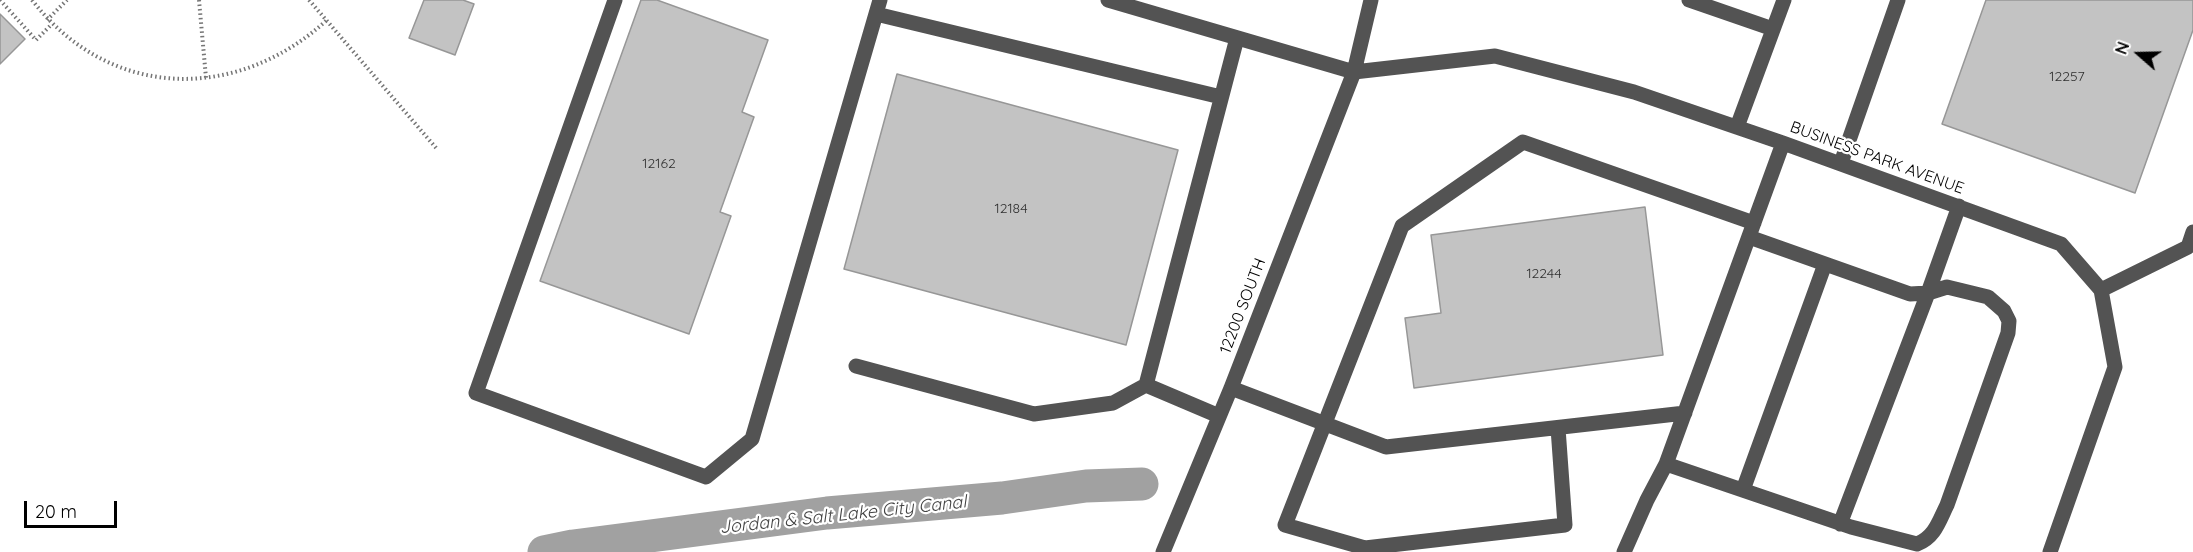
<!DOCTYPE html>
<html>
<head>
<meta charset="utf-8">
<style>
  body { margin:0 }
  #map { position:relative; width:2193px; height:552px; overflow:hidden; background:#fff; font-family:Quicksand,sans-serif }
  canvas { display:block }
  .north { position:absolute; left:2109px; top:24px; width:60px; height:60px; -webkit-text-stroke:4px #fff; paint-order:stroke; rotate:290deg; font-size:16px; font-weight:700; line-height:24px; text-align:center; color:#000 }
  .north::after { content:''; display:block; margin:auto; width:21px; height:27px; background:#000; clip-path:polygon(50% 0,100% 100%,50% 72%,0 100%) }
  .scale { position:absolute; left:24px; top:501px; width:93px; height:27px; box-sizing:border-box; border:3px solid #000; border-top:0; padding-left:8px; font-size:18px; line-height:21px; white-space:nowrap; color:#000; -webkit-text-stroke:4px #fff; paint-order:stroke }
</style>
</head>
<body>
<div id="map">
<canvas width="2193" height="552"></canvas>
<div class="north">N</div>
<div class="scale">20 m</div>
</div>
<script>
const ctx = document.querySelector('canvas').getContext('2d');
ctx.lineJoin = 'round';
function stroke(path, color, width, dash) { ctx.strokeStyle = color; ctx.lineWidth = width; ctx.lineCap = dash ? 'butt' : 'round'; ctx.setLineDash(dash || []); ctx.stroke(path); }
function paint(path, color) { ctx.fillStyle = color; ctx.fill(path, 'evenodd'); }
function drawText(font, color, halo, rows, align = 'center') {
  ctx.font = font + ' Quicksand,sans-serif'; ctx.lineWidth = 4.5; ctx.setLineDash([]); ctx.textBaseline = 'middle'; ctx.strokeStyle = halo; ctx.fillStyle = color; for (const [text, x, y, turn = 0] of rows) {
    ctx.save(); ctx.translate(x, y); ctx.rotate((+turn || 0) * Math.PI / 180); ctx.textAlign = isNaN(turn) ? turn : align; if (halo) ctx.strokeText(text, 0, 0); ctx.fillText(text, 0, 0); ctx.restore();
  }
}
stroke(new Path2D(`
  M544,552L573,546L827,513L1002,498L1086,486L1142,484`), '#a1a1a1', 33);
const building = new Path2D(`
  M424,0H463L474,4L455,55L409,38Z
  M641,0H657L768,40L742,112L754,117L720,212L731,216L689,334L540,281Z
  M1986,0H2193V30L2135,193L1942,124Z
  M0,14L25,39L0,64Z
  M897,74L1178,150L1126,345L844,269Z
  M1645,207L1663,355L1414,388L1405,318L1441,313L1431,235Z`);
paint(building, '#c3c3c3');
stroke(building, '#979797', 1.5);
stroke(new Path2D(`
  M0,0L36,40L52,24
  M32,0C109,100 236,103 327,20
  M199,0L206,78
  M309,0L437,149
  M47,20L67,0`), '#757575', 4, [1.5, 3]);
stroke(new Path2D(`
  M615,0L476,393L706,477L752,439L880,0
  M1108,0L1354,72L1495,56L1634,92L1783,143L2061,244L2101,290L2115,367L2050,552
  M1689,0L1773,29
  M876,14L1221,97
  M1737,127L1784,0
  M1841,163L1898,0
  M2101,290L2188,247L2193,232
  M856,366L1034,414L1113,403L1146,385L1237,38
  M1146,385L1219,416
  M1231,388L1386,447L1685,413
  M1558,428L1565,525L1365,548L1285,525L1402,226L1523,142L1754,223
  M1666,464L1851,527L1917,544C1935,537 1939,521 1947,505L2008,333L2009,321L2004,311L1988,297L1947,287L1928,293L1910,294L1749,237
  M1743,490L1825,264
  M1840,524L1928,293L1959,206
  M1163,552L1231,388L1354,72L1371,0
  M1624,552L1647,500L1666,464L1783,143`), '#535353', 15);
drawText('14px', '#313131', null, [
  ["12257",2067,77],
  ["12162",659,164],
  ["12184",1011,209],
  ["12244",1544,274]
]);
drawText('16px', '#000', '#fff', [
  ["BUSINESS PARK AVENUE",1877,158,20],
  ["12200 SOUTH",1243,306,-69]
]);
drawText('italic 18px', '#424242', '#fff', [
  ["Jordan & Salt Lake City Canal",843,515,-6]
]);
</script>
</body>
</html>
